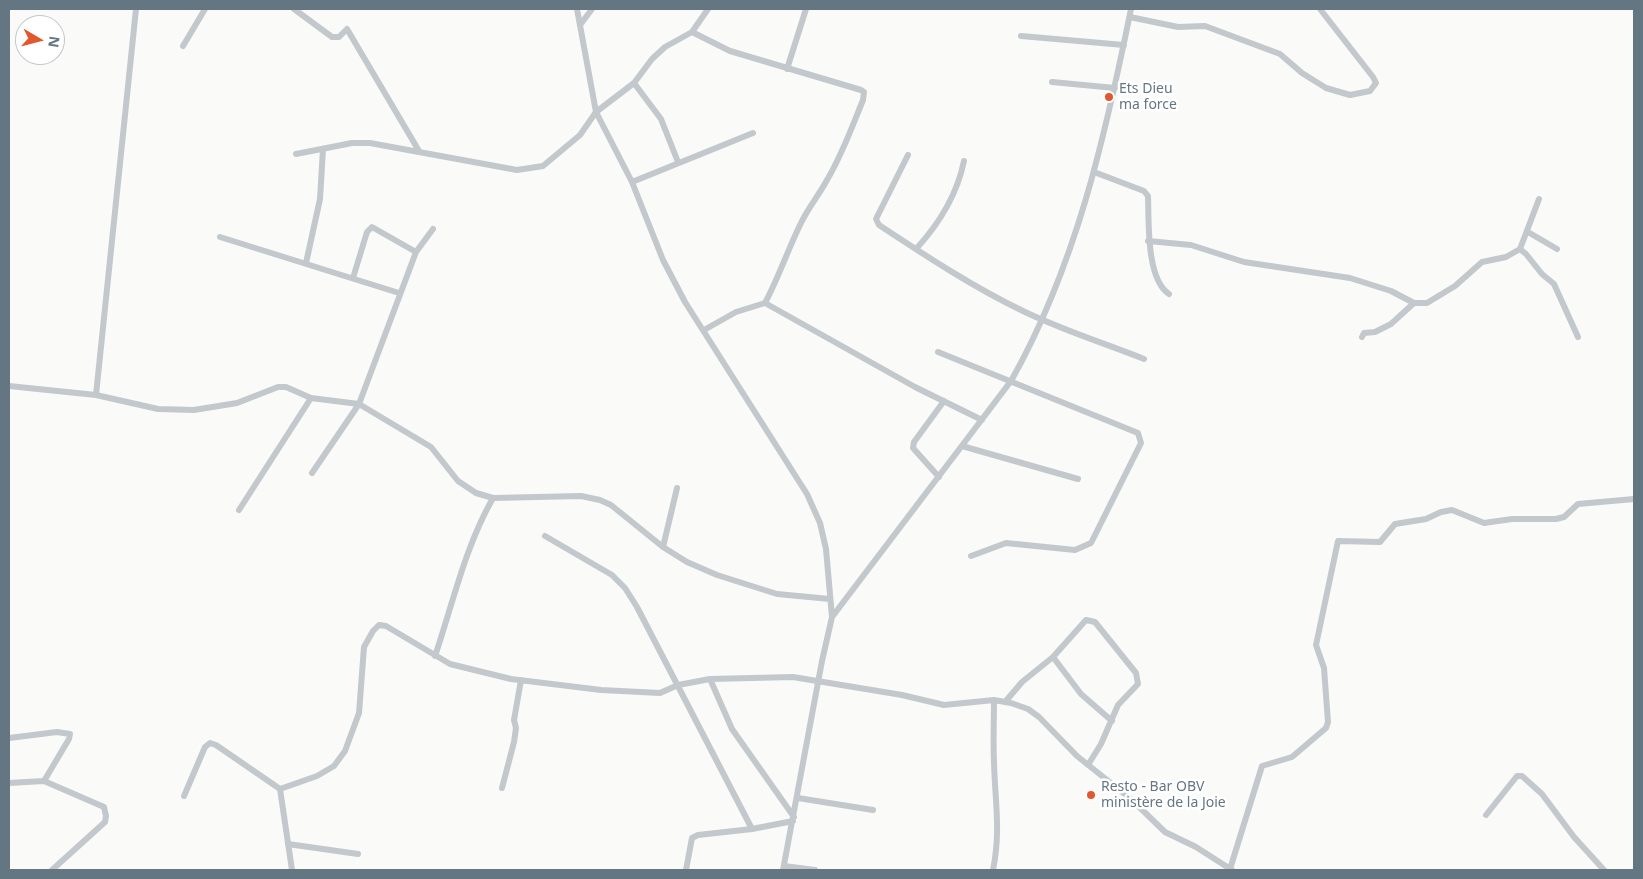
<!DOCTYPE html>
<html>
<head>
<meta charset="utf-8">
<style>
  body { margin:0 }
  #map { position:relative; width:1643px; height:879px; overflow:hidden; background:#fafaf8; font-family:"Noto Sans",sans-serif }
  canvas { display:block }
  .frame { position:absolute; inset:0; border:10px solid #657683; pointer-events:none }
  .north { position:absolute; left:15px; top:15px; width:50px; height:50px; box-sizing:border-box; background:#fff; border:1px solid #c1c8cd; border-radius:50%; rotate:98deg; font-size:14px; font-weight:700; line-height:20px; text-align:center; color:#657683 }
  .north::after { content:''; display:block; margin:auto; width:18px; height:22px; background:#e4572e; clip-path:polygon(50% 0,100% 100%,50% 72%,0 100%) }
</style>
</head>
<body>
<div id="map">
<canvas width="1643" height="879"></canvas>
<div class="frame"></div>
<div class="north">N</div>
</div>
<script>
const ctx = document.querySelector('canvas').getContext('2d');
ctx.lineJoin = 'round';
function stroke(path, color, width, dash) { ctx.strokeStyle = color; ctx.lineWidth = width; ctx.lineCap = dash ? 'butt' : 'round'; ctx.setLineDash(dash || []); ctx.stroke(path); }
function drawText(font, color, halo, rows, align = 'center') {
  ctx.font = font + ' "Noto Sans",sans-serif'; ctx.lineWidth = 5; ctx.setLineDash([]); ctx.textBaseline = 'middle'; ctx.strokeStyle = halo; ctx.fillStyle = color; for (const [text, x, y, turn = 0] of rows) {
    ctx.save(); ctx.translate(x, y); ctx.rotate((+turn || 0) * Math.PI / 180); ctx.textAlign = isNaN(turn) ? turn : align; if (halo) ctx.strokeText(text, 0, 0); ctx.fillText(text, 0, 0); ctx.restore();
  }
}
stroke(new Path2D(`
  M294,9L332,37H339L347,29L419,151
  M577,9L596,112L632,182L663,260L685,302L807,494L820,523L826,549L832,617L822,661L783,870
  M1130,17L1178,27L1205,26L1280,54L1302,73L1326,88L1350,95L1370,91L1376,83L1373,77L1320,9
  M580,25L592,9
  M692,32L708,9
  M1021,36L1124,45
  M183,46L205,9
  M787,69L806,9
  M1052,82L1115,88
  M634,83L661,119L678,162
  M296,154L352,143H370L517,170L543,166L580,135L596,112L634,83L652,59L665,47L692,32L730,51L861,90L864,92L863,100C852,127 842,155 827,180C819,195 808,208 801,223C788,249 779,277 765,303L736,312L704,330
  M908,155L876,219L879,225C926,256 973,287 1023,311C1062,330 1104,343 1144,359
  M1094,172L1144,191L1148,196C1149,221 1146,279 1169,294
  M632,182L753,133
  M1528,232L1557,249
  M220,237L399,293
  M1148,241L1191,245L1244,262L1350,278L1391,291L1414,303H1427L1455,286L1482,262L1506,257L1520,249L1539,199
  M916,249C939,224 957,195 964,161
  M1520,249L1526,254L1542,274L1554,284L1578,337
  M306,263L320,199L323,149
  M353,278L367,232L372,227L416,252
  M765,303L915,387L982,420
  M1362,337L1364,333L1375,332L1391,324L1414,303
  M938,352L1138,433L1141,443L1091,543L1075,550L1006,543L971,556
  M9,386L96,395L158,409L194,410L237,403L278,387H286L311,398L359,404L431,447L458,481L476,493L493,498L581,496L600,500L611,505L663,547L687,562L717,575L777,594L830,599
  M96,395L136,9
  M962,446L1078,479
  M312,473L359,404L416,252L433,229
  M939,477L913,448L914,442L944,401
  M239,510L311,398
  M545,536L612,575L625,588L637,607L752,829
  M663,547L677,488
  M832,617L1011,381C1076,266 1105,137 1131,9
  M435,656C453,603 465,547 493,498
  M1053,657L1081,694L1112,721
  M710,679L732,729L794,817
  M1005,702L1022,682L1053,657L1086,620L1095,622L1136,673L1138,684L1118,705L1101,744L1088,765
  M9,738L57,732L70,734L69,739L44,781
  M9,783L44,781L104,807L106,816L105,822L52,870
  M502,788L514,742L516,728L514,720L521,680
  M280,789L317,776L334,766L345,751L359,713L364,647L373,631L379,625L386,626L450,664L511,679L601,690L660,693L678,685L710,679L793,677L902,695L944,705L994,700L1011,703L1028,709L1039,717L1077,756L1132,800L1165,832L1196,847L1232,870
  M184,796L205,747L210,743L216,745L280,789L292,870
  M798,798L873,810
  M1486,815L1517,776H1522L1542,794L1574,837L1604,870
  M288,844L358,854
  M784,866L815,870
  M1230,869L1262,766L1292,757L1326,728L1328,722L1324,668L1316,645L1338,541L1380,542L1395,524L1426,519L1441,512L1452,510L1484,523L1512,519H1556L1564,517L1578,504L1634,499
  M686,870L692,838L698,835L752,829L793,821
  M993,870C1001,830 995,802 994,762C993,742 994,721 994,700`), '#c3c8cc', 6);
for (const [x, y, r, color] of [
  [1109,97,5,"#e4572e"],
  [1091,795,5,"#e4572e"]
]) { const dot = new Path2D(); dot.arc(x, y, r, 0, 2 * Math.PI); ctx.fillStyle = color; ctx.fill(dot); stroke(dot, '#fff', 2); }
drawText('14px', '#657683', '#fff', [
  ["Ets Dieu",1119,89],
  ["ma force",1119,105],
  ["Resto - Bar OBV",1101,787],
  ["ministère de la Joie",1101,803]
], 'left');
</script>
</body>
</html>
